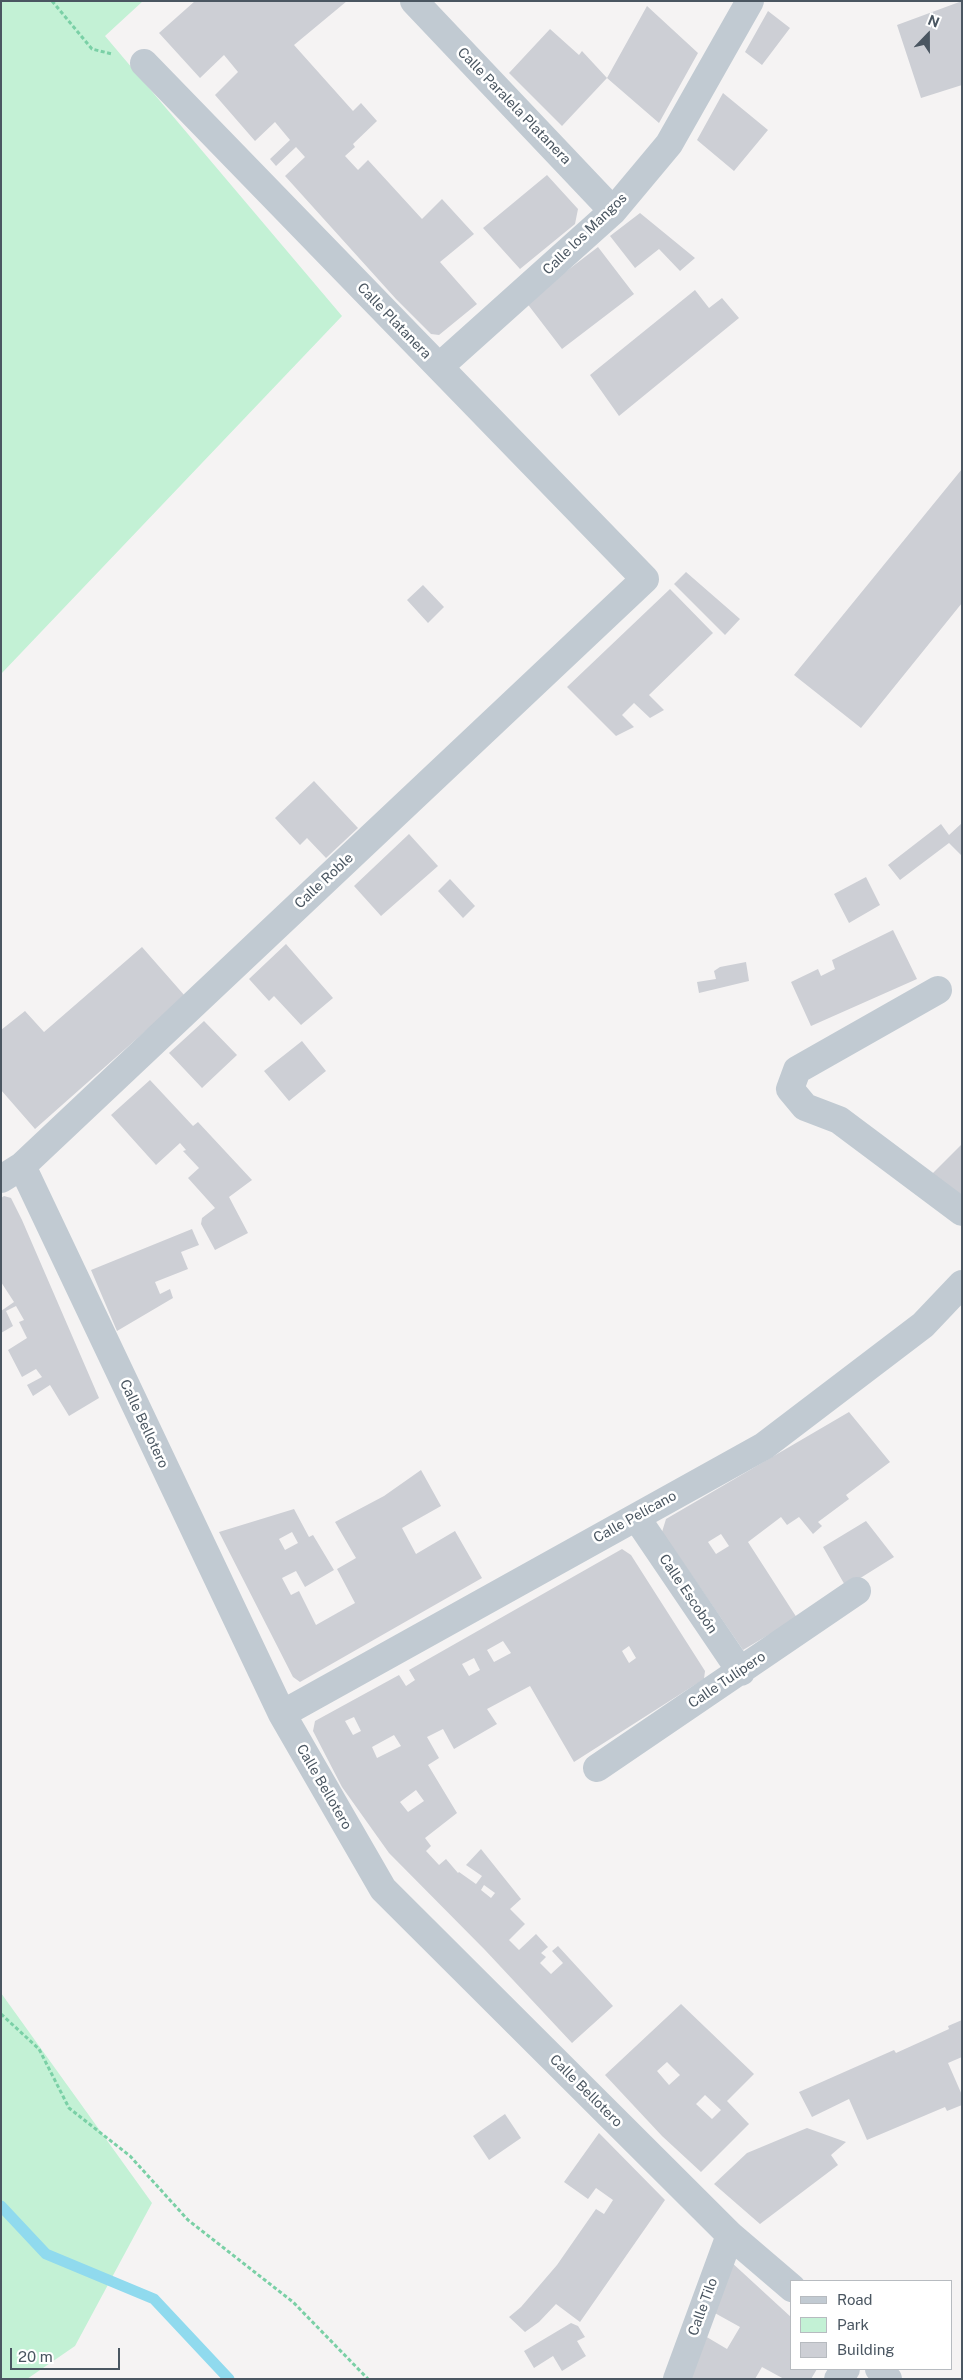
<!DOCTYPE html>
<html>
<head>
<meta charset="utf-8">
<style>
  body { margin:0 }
  #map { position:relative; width:963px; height:2380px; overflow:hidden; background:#f5f3f3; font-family:"Public Sans",sans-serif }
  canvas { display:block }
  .frame { position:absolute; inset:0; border:2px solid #4a5661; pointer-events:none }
  .legend { position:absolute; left:790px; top:2280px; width:162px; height:90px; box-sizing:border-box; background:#fff; border:1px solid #b7bbc0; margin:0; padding:6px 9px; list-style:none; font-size:15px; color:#4a5661 }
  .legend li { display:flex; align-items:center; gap:10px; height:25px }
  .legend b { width:25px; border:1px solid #b7bbc0 }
  .north { position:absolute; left:903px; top:10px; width:50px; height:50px; -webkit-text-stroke:4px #fff; paint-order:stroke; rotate:22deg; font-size:14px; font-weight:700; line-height:20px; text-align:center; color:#4a5661 }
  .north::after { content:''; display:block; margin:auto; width:18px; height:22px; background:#4a5661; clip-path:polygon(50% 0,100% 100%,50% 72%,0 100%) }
  .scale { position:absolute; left:10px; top:2348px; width:110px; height:22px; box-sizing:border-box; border:2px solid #4a5661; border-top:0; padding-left:6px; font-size:15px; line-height:18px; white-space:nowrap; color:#4a5661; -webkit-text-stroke:4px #fff; paint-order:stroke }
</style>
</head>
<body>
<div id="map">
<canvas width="963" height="2380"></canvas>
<div class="frame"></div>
<ul class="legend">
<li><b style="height:6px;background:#c1cad2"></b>Road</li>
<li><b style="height:14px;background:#c3f1d5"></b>Park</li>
<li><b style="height:14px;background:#cdcfd5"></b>Building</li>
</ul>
<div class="north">N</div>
<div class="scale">20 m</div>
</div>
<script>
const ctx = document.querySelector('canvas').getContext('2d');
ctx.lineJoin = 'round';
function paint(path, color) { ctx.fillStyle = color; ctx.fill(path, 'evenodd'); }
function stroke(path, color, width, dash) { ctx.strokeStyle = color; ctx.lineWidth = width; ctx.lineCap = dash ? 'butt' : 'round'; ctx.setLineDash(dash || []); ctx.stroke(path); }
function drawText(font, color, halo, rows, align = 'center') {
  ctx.font = font + ' "Public Sans",sans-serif'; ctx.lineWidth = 5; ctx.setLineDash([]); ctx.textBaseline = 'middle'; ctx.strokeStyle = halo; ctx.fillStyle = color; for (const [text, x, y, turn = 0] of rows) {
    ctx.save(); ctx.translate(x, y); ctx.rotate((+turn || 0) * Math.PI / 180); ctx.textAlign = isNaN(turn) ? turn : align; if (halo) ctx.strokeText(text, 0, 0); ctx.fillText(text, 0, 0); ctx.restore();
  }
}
paint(new Path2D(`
  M1,1H143L105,36L342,316L1,674Z
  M1,1993L152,2203L75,2346L27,2379H1Z`), '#c3f1d5');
stroke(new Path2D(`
  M1,2206L46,2254L154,2299L229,2379`), '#90daee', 11);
paint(new Path2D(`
  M195,1H347L294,45L353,111L361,103L377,121L353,144L355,147L345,156L358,170L368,160L422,219L442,199L474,234L440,262L477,304L439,335L431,334L396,299L285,176L305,157L296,147L276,166L270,159L290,140L275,122L255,141L215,95L238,72L224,55L200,78L159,33Z
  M962,1V85L921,98L897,25Z
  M647,6L698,53L659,123L607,78Z
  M768,11L790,28L762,65L745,52Z
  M550,29L579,55L582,51L607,78L562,126L509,73Z
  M723,93L768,130L734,171L697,140Z
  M547,175L578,209L575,224L520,269L483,228Z
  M640,213L695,258L680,271L659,249L635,268L610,236Z
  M598,247L634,294L562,349L526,302Z
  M695,290L709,308L722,298L739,318L619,416L590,375Z
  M962,469V603L861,728L794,675Z
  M686,572L740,619L725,635L674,584Z
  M423,585L444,607L428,623L407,600Z
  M670,589L713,633L649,695L664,710L650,718L634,703L622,715L634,727L616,736L567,687Z
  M314,781L358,828L326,858L307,838L300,845L275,818Z
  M962,823V856L949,843L900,880L888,865L941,824L949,835Z
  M409,834L438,866L381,916L354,886Z
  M866,877L880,905L849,923L834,894Z
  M450,879L475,906L463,918L438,891Z
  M893,930L917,979L811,1026L791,982L818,969L821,976L835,969L832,960Z
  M286,944L333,998L301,1025L274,996L269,1001L249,979Z
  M142,947L185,996L35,1129L1,1090V1030L25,1011L44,1032Z
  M746,962L749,981L699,993L697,982L716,979L714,971L720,967Z
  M204,1021L237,1055L202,1088L169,1053Z
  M302,1041L326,1071L289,1101L264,1071Z
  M150,1080L193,1126L198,1122L252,1180L229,1197L248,1233L215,1250L201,1224L202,1218L215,1208L188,1178L199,1168L183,1151L186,1150L180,1143L156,1165L111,1115Z
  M962,1144V1199L930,1176Z
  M4,1196L11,1198L22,1220L99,1398L69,1416L50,1385L33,1396L27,1385L42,1377L36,1369L22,1377L8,1350L27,1338L19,1322L24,1320L16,1306L6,1311L13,1326L1,1333V1311L14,1302L1,1282V1198Z
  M192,1229L199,1245L181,1252L188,1269L155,1282L160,1294L170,1289L173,1298L117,1331L91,1270Z
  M849,1412L890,1462L846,1495L849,1499L818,1522L822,1526L813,1534L799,1517L787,1525L781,1517L748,1542L797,1618L743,1650L662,1532L666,1519ZM721,1534L729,1546L716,1554L708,1542Z
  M421,1470L441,1506L402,1528L416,1554L455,1531L482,1578L300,1682L293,1677L219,1532L294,1509L309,1537L313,1535L334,1570L305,1587L296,1571L282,1578L291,1595L299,1591L316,1625L355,1603L337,1569L356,1558L335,1522L384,1496ZM292,1532L298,1543L285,1550L279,1539Z
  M866,1521L894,1557L846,1587L823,1547Z
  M622,1549L631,1555L705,1671L704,1679L574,1762L530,1686L487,1709L497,1724L454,1749L443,1729L427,1737L439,1758L428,1765L457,1813L425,1838L431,1846L426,1851L439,1865L446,1859L458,1873L459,1872L476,1884L482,1876L466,1865L481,1849L521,1899L510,1909L525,1924L509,1940L519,1950L536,1934L548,1947L541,1953L546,1957L540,1963L551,1974L563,1963L552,1951L558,1946L613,2006L572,2043L485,1950L389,1853L342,1787L313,1731L315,1721L399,1675L406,1686L415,1680L409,1670ZM503,1641L511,1653L494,1662L487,1650ZM629,1646L636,1658L629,1663L622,1651ZM474,1658L480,1670L469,1676L462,1664ZM354,1717L361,1731L353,1735L345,1721ZM394,1735L401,1746L377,1758L372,1747ZM416,1790L424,1801L408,1812L400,1802ZM484,1885L495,1893L491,1898L481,1890Z
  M681,2004L754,2074L727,2101L749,2124L701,2172L662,2136L605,2075ZM667,2062L680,2075L669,2085L657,2071ZM705,2095L721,2110L712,2119L696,2104Z
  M962,2020V2057L948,2063L962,2095V2105L947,2111L945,2107L867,2140L849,2099L812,2117L799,2092L894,2050L896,2053L949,2029L948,2026Z
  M505,2114L521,2138L489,2160L473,2136Z
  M807,2128L846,2142L831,2155L838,2165L760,2224L714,2184L747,2153Z
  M599,2133L665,2200L580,2322L556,2304L539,2322L525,2332L509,2317L521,2307L557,2265L596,2209L604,2214L613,2200L596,2188L588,2199L564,2182Z
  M730,2261L792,2318V2369H817L811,2379H784L762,2367L755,2379H690L705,2336L727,2349L740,2327L713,2312Z
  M571,2323L578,2326L585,2337L577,2341L586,2356L562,2371L553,2356L534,2368L524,2351Z`), '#cdcfd5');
stroke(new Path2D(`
  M52,1L92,49L112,54
  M1,2014L39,2049L69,2108L130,2156L188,2220L293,2302L368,2379`), '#7ad0a6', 3, [4, 2.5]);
stroke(new Path2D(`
  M414,1L613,211
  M439,367L613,211L669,144L750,1
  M938,990L797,1070L790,1089L805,1107L839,1120L962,1212
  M22,1166L282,1714L383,1889L730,2235L792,2288
  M1,1179L22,1166L645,579L144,63
  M636,1517L741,1672
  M282,1714L764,1446L923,1325L962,1284
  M597,1768L857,1591
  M879,2369L888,2379
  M677,2379L730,2235
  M838,2379L846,2369`), '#c1cad2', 28);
drawText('14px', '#4a5661', '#fff', [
  ["Calle Paralela Platanera",514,106,46],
  ["Calle los Mangos",585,234,-44],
  ["Calle Platanera",394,321,46],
  ["Calle Roble",324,881,-43],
  ["Calle Bellotero",144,1424,65],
  ["Calle Pelícano",635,1517,-29],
  ["Calle Escobón",688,1594,56],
  ["Calle Tulípero",727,1680,-34],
  ["Calle Bellotero",324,1787,60],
  ["Calle Bellotero",586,2091,45],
  ["Calle Tilo",703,2307,-70]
]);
</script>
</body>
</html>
